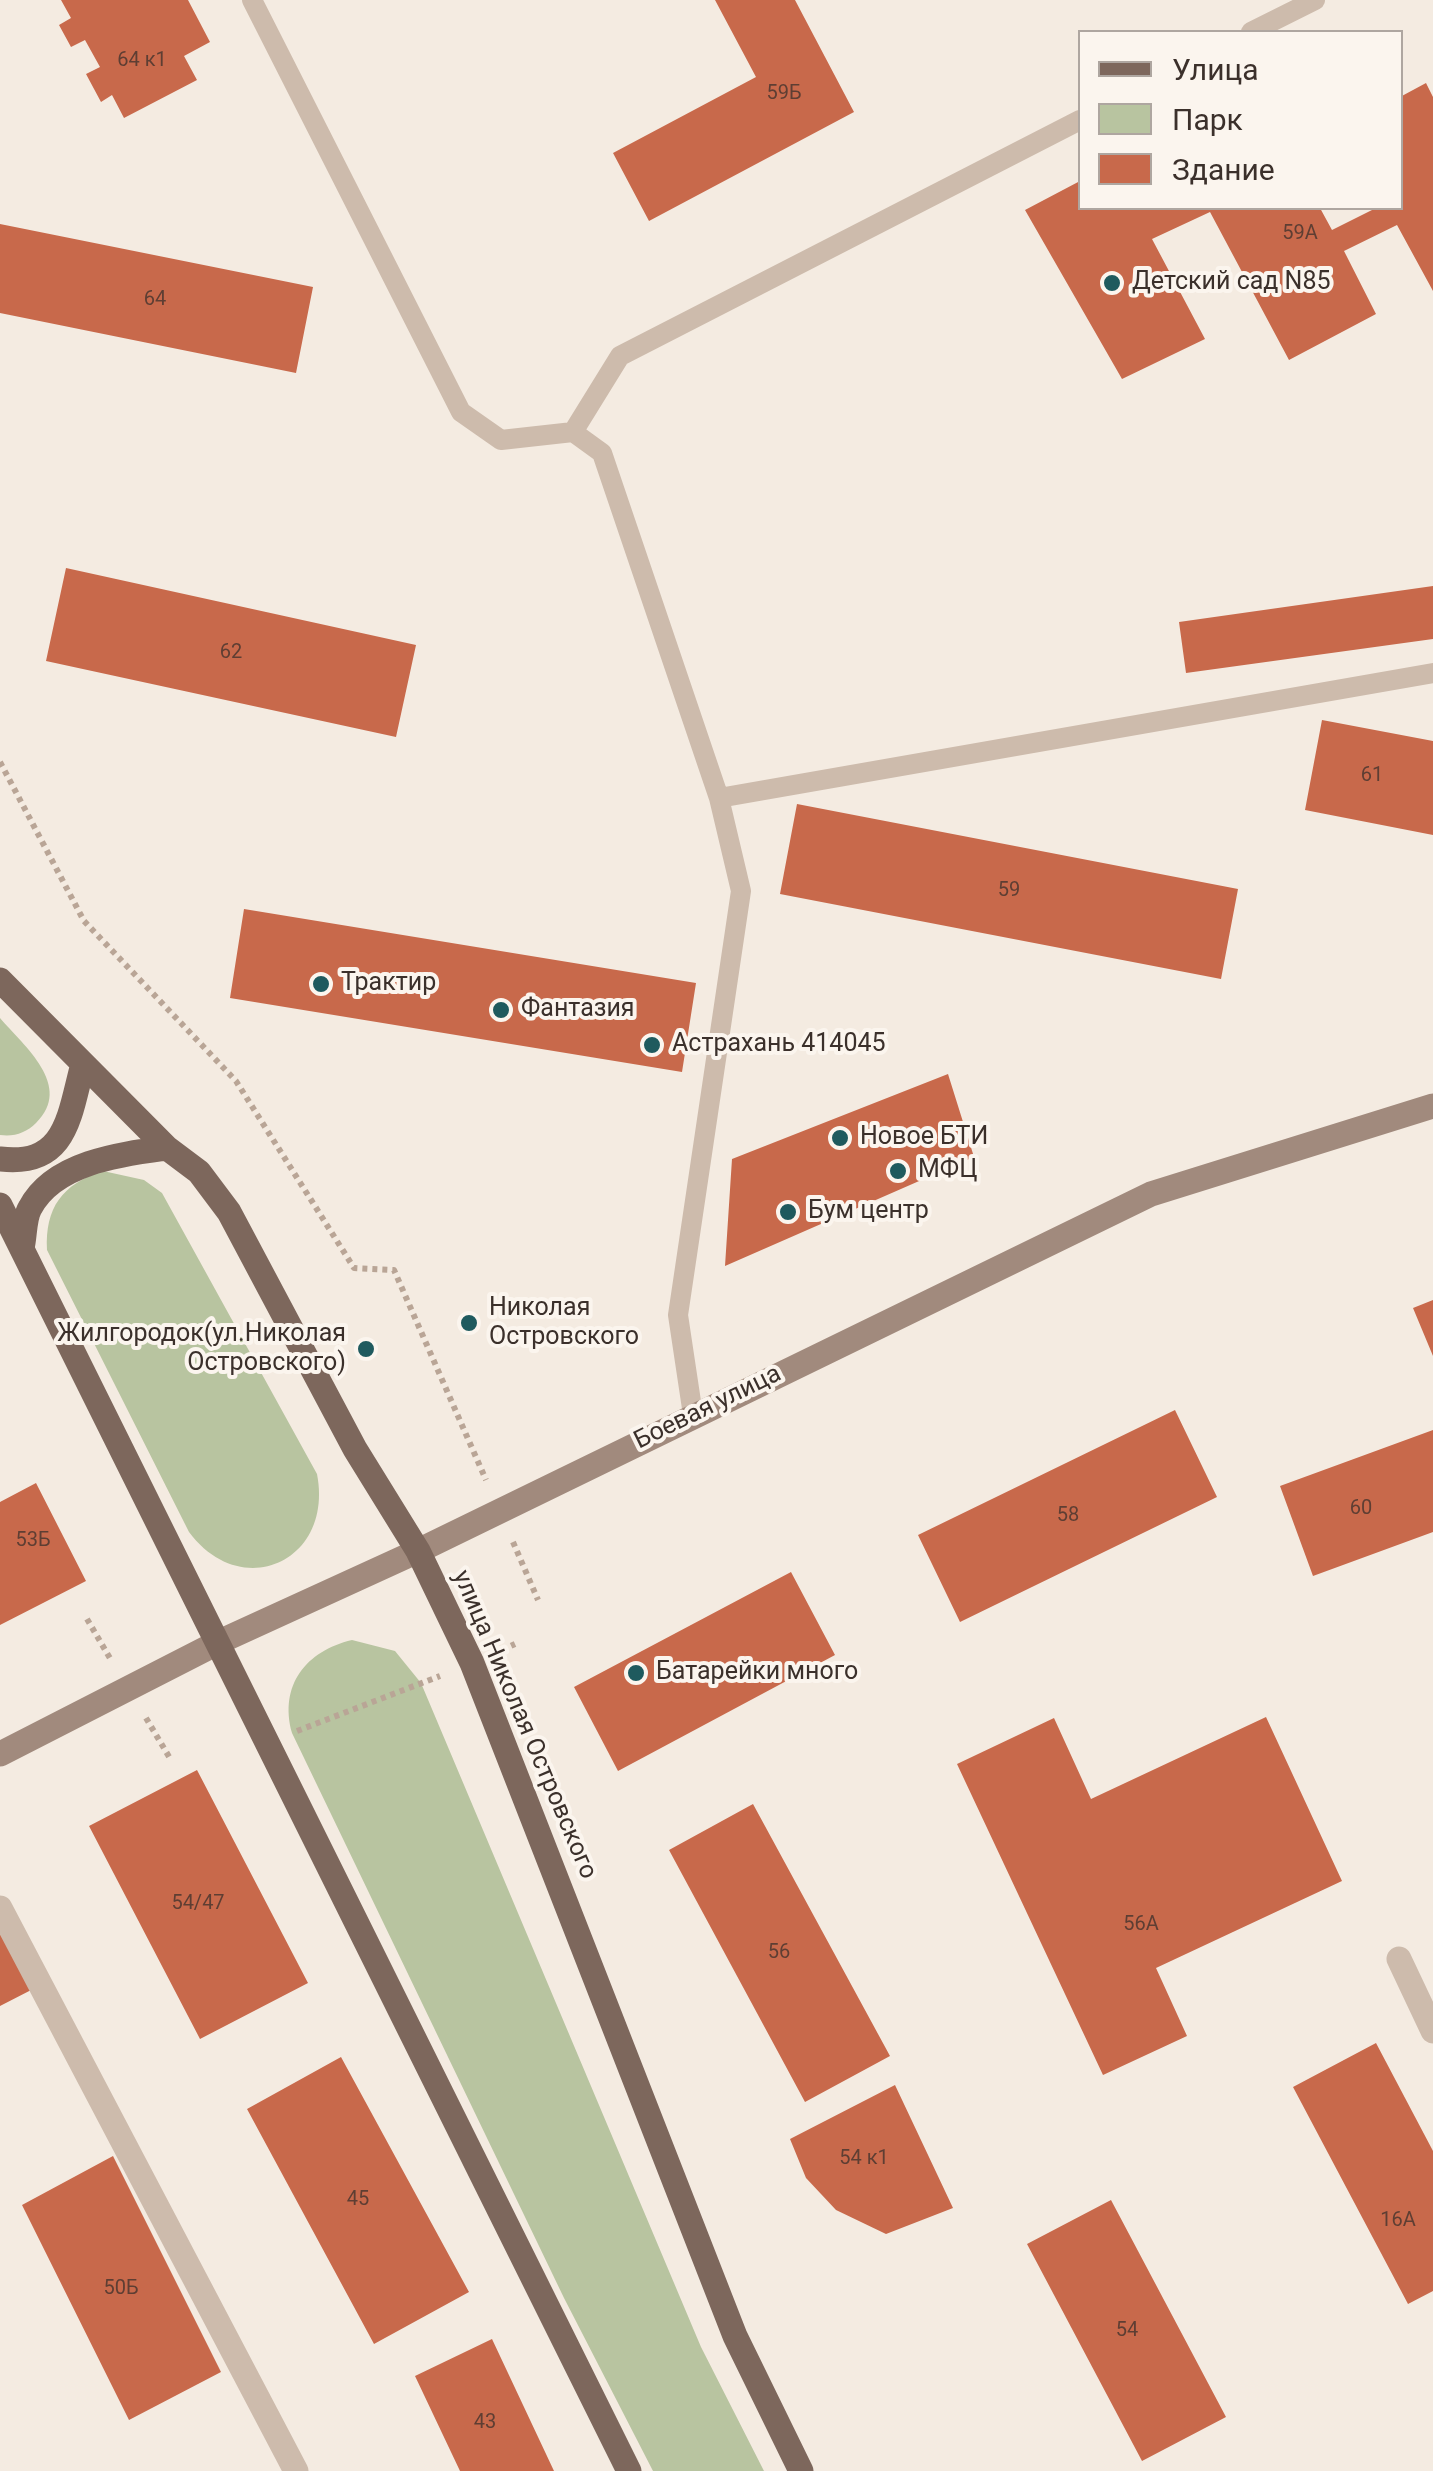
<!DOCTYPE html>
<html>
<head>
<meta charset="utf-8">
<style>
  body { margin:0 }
  #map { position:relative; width:1433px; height:2471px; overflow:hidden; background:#f4ebe1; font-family:Roboto,sans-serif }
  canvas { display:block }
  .legend { position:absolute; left:1078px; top:30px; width:325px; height:180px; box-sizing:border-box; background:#fbf5ee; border:2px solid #aea6a0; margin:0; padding:12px 18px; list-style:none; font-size:30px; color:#3b302b }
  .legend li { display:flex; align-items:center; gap:20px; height:50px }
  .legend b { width:50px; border:2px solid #aea6a0 }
</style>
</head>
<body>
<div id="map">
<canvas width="1433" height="2471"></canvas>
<ul class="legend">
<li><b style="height:12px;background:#7d675c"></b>Улица</li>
<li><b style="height:28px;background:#b8c4a0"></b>Парк</li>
<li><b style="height:28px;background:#c8694b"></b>Здание</li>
</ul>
</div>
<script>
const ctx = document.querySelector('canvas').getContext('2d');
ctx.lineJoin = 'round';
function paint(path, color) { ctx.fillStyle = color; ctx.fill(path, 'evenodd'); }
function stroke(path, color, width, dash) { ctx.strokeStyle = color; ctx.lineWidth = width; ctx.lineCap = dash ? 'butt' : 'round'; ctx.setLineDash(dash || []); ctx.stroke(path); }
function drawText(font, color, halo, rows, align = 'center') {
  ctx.font = font + ' Roboto,sans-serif'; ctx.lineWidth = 8; ctx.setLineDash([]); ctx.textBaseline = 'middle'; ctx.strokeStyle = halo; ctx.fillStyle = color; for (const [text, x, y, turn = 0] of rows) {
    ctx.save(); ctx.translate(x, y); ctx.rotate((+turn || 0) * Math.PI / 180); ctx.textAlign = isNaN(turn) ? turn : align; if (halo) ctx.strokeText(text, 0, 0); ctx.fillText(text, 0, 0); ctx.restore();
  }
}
paint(new Path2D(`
  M0,1018C24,1046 74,1086 36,1123C26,1133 14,1137 0,1135Z
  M103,1171L144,1180L162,1193L317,1474C334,1561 242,1603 189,1532L47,1250C45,1208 62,1184 103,1171Z
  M352,1640L395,1651L421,1683L701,2347L764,2471H653L564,2298L292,1733C279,1685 306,1651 352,1640Z`), '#b8c4a0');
paint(new Path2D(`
  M61,0H188L210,42L184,56L197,80L124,118L112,95L101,102L86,74L100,67L85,40L71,47L59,25L71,18Z
  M715,0H795L854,112L649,221L613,153L756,77Z
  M1426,83L1433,97V291L1397,225L1344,251L1376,314L1289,360L1210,212L1152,239L1205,339L1122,379L1025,210L1080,181V208H1320L1332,230L1376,208H1400V97Z
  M0,224L313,287L296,373L0,313Z
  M66,568L416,645L396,737L46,661Z
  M1433,586V639L1186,673L1179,622Z
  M1322,720L1433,741V835L1305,810Z
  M797,804L1238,889L1221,979L780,894Z
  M244,909L696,983L682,1072L230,998Z
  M948,1074L974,1157L725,1266L732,1159Z
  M1433,1300V1356L1413,1308Z
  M1175,1410L1217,1497L960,1622L918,1535Z
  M1433,1430V1532L1313,1576L1280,1486Z
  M36,1483L86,1581L0,1625V1502Z
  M791,1572L835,1655L618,1771L574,1687Z
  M1266,1717L1342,1881L1156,1968L1187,2036L1103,2075L957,1764L1054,1718L1091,1799Z
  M197,1770L308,1983L200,2039L89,1826Z
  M753,1804L890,2056L805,2102L669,1850Z
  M0,1915L37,1987L0,2006Z
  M1376,2043L1433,2151V2291L1408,2304L1293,2087Z
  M341,2057L469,2292L374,2344L247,2109Z
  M895,2085L953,2208L886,2234L836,2210L806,2178L790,2139Z
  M113,2156L221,2372L129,2420L22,2205Z
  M1111,2200L1226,2417L1142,2461L1027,2244Z
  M492,2339L554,2471H460L415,2376Z`), '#c8694b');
stroke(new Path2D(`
  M0,762L84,921L236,1081L354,1268L394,1270L486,1480
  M513,1542L538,1600
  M87,1619L111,1660
  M502,1650L515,1644
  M146,1718L171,1760
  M297,1731L440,1676`), '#b9a596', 6, [5, 5]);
stroke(new Path2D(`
  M252,0L461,412L501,440L573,432L602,453L719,798L741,891L678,1315L693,1415
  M1251,32L1315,0
  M573,432L620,356L1080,120
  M719,798L1433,673`), '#cdbbac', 20);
stroke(new Path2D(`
  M0,1908L296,2471
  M1399,1959L1433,2031`), '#cdbbac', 25);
stroke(new Path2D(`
  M0,1754L219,1642L418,1551L1151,1194L1433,1106`), '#a18a7d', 25);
stroke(new Path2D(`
  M0,980L167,1148L199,1172L229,1212L355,1449L418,1551L472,1663L735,2336L801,2471
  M0,1159C67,1167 69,1116 83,1064
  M0,1205L629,2471
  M22,1248C25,1236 24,1218 30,1208C54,1162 122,1154 167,1148`), '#7d675c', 25);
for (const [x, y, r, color] of [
  [1112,283,10,"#1f5a5e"],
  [321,984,10,"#1f5a5e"],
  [501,1010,10,"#1f5a5e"],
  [652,1045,10,"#1f5a5e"],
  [840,1138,10,"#1f5a5e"],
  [898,1171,10,"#1f5a5e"],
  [788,1212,10,"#1f5a5e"],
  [469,1323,10,"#1f5a5e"],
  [366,1349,10,"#1f5a5e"],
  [636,1673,10,"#1f5a5e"]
]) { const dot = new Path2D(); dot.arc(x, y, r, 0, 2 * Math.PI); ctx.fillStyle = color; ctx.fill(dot); stroke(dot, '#fbf5ee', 4); }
drawText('20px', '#5e3e33', null, [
  ["64 к1",142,61],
  ["59Б",784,94],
  ["59А",1300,234],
  ["64",155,300],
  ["62",231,653],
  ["61",1372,776],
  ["59",1009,891],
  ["60",1361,1509],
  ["58",1068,1516],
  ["53Б",33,1541],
  ["54/47",198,1904],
  ["56А",1141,1925],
  ["56",779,1953],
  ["54 к1",864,2159],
  ["45",358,2200],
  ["16А",1398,2221],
  ["50Б",121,2289],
  ["54",1127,2331],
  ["43",485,2423]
]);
drawText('25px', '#3b302b', '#fbf5ee', [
  ["Детский сад N85",1132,283],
  ["Трактир",341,984],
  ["Фантазия",521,1010],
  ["Астрахань 414045",672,1045],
  ["Новое БТИ",860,1138],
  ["МФЦ",918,1171],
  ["Бум центр",808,1212],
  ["Николая",489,1309],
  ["Островского",489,1338],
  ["Жилгородок(ул.Николая",346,1335,"right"],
  ["Островского)",346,1364,"right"],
  ["Батарейки много",656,1673]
], 'left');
drawText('25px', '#3b302b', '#fbf5ee', [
  ["Боевая улица",708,1408,-26],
  ["улица Николая Островского",524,1725,67]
]);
</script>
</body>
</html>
